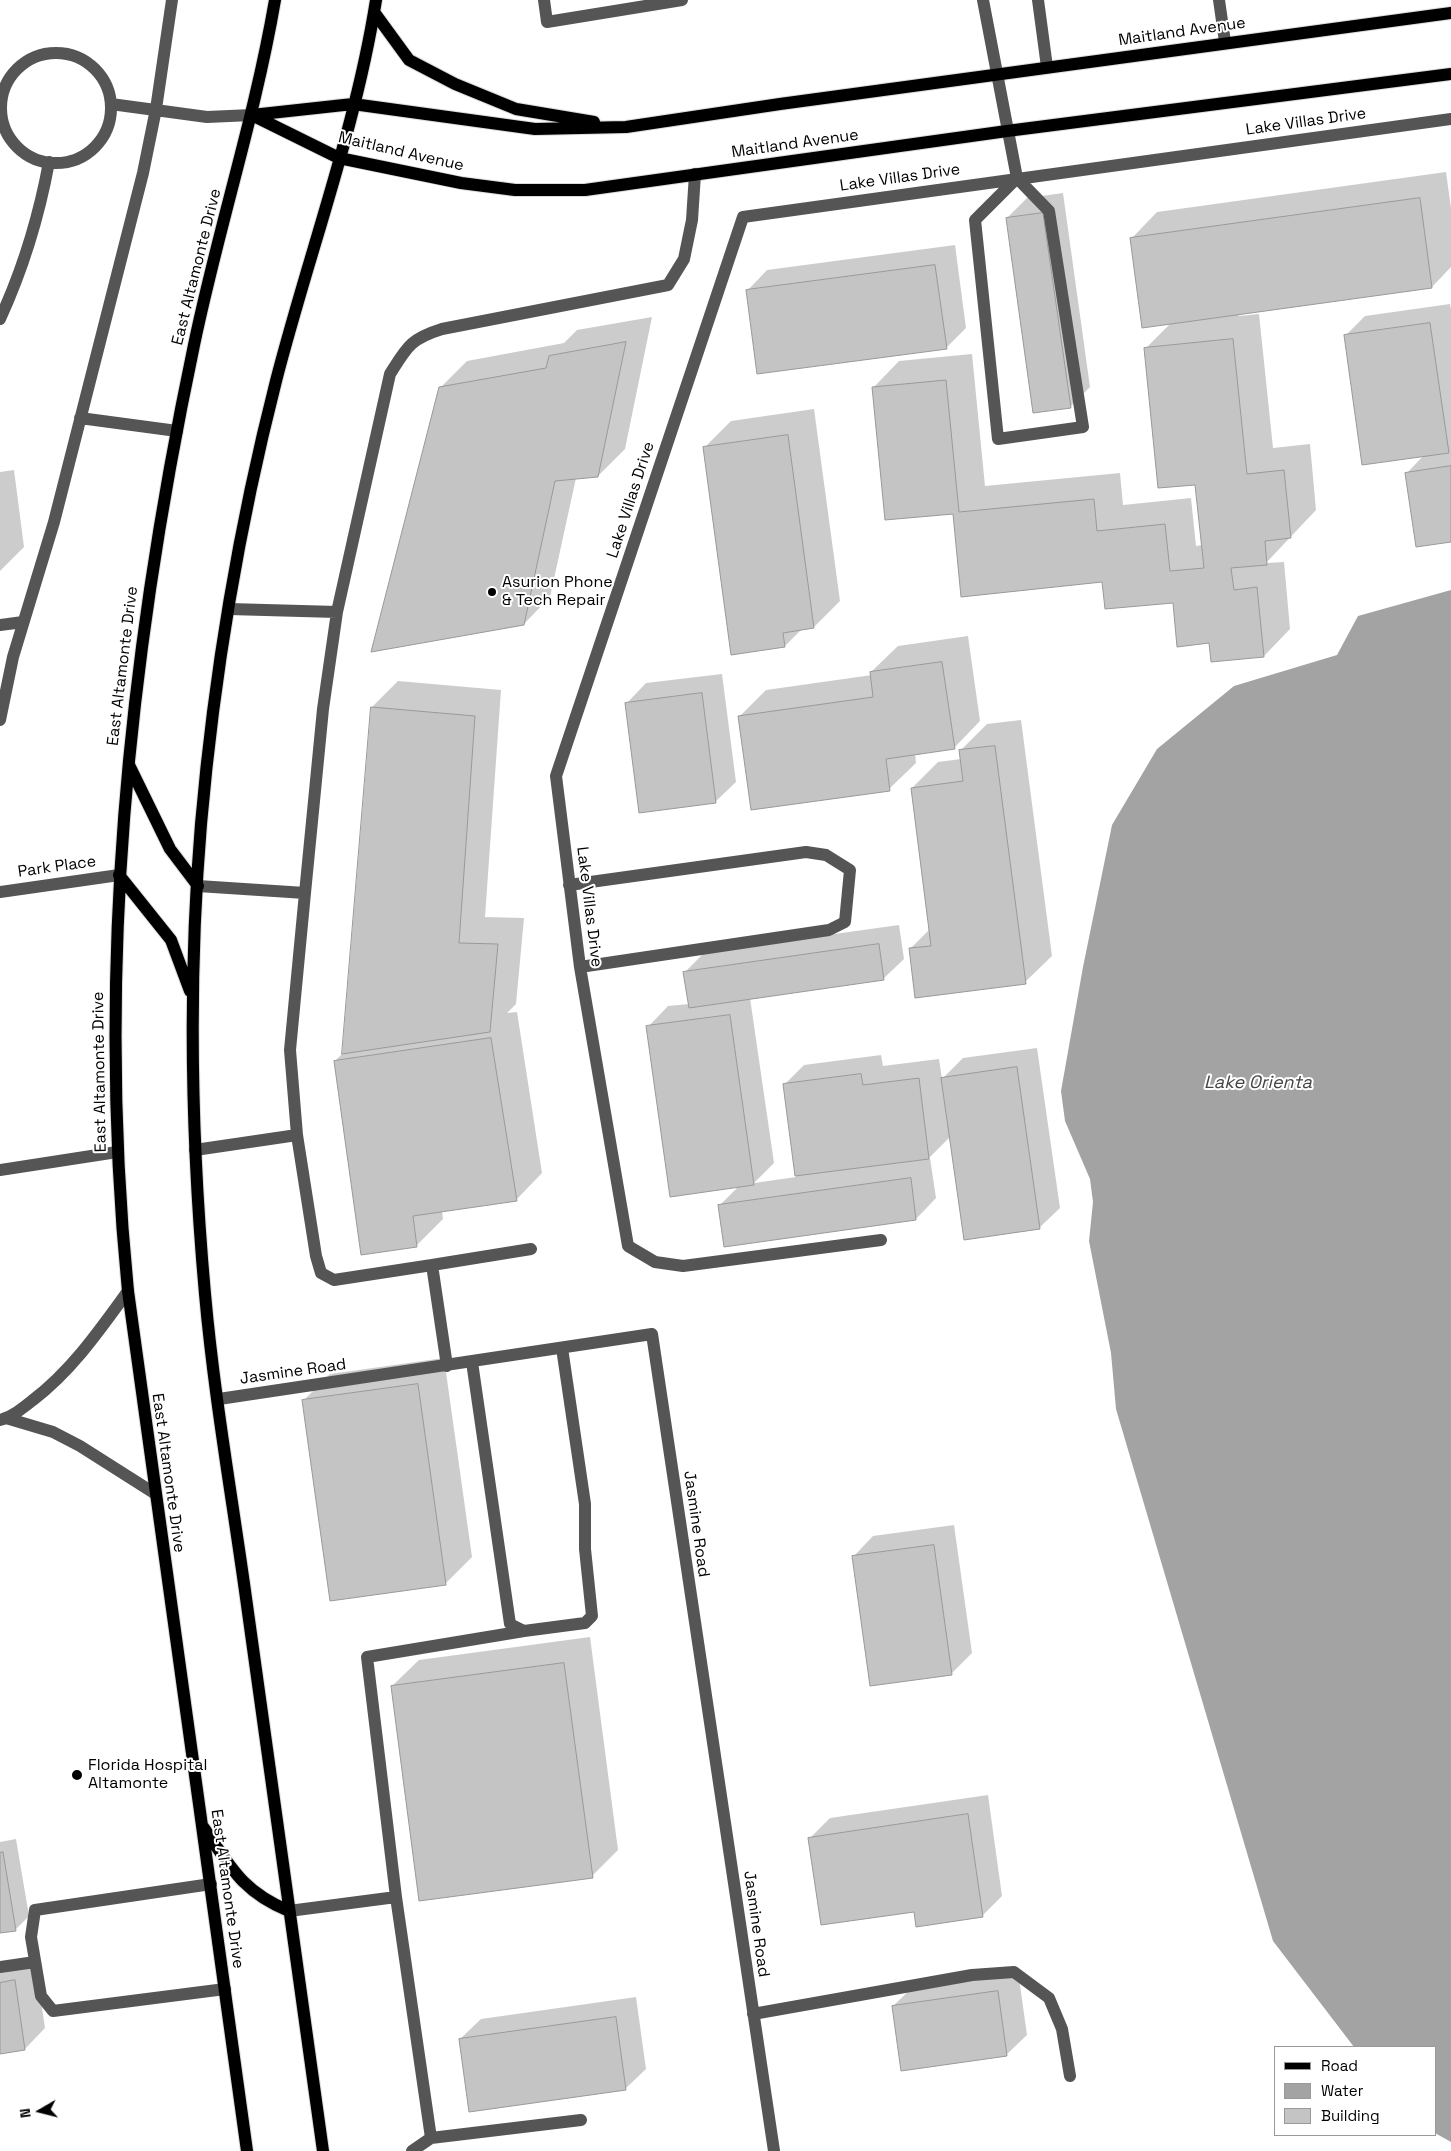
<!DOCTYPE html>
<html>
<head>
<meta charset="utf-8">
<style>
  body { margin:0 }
  #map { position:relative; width:1451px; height:2151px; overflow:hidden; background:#fff; font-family:"Space Grotesk",sans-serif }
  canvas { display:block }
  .legend { position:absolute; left:1274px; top:2046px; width:162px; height:90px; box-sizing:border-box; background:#fff; border:1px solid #999; margin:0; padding:6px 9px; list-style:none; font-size:15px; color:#000 }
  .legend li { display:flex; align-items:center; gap:10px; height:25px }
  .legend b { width:25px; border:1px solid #999 }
  .north { position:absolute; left:15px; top:2086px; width:50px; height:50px; -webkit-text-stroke:4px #fff; paint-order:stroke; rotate:262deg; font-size:14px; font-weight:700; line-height:20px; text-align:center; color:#000 }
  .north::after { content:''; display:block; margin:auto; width:18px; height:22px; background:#000; clip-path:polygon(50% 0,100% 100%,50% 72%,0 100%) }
</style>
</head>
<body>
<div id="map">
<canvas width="1451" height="2151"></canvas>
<ul class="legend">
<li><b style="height:6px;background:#000"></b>Road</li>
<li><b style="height:14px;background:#a3a3a3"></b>Water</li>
<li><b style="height:14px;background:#c4c4c4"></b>Building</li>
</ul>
<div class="north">N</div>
</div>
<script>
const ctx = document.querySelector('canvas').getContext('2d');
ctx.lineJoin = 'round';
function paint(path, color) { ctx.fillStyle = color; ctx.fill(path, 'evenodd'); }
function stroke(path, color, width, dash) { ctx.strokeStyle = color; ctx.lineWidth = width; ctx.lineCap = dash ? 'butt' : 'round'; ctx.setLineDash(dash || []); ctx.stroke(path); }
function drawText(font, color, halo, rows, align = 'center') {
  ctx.font = font + ' "Space Grotesk",sans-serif'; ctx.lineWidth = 4; ctx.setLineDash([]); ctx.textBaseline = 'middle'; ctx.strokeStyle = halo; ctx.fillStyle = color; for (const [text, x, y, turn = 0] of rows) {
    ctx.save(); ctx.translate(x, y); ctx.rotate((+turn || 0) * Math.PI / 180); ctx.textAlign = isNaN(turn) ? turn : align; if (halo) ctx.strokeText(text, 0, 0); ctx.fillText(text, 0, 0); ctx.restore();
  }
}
paint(new Path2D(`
  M1451,590V2142L1435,2133V2047H1354L1273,1941L1116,1409L1111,1353L1089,1241L1093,1202L1090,1179L1065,1121L1061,1091L1083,967L1112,825L1157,749L1234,686L1337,655L1358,616Z`), '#a3a3a3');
paint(new Path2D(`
  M1446,172L1451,208V267L1432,287L1238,313L1239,316L1259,314L1273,448L1310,444L1316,510L1266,563L1284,562L1290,629L1264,656L1210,642L1174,602L1103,581L954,513L873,388L899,361L972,354L985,486L1120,473L1123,505L1191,498L1196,546L1202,545L1196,483L1145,349L1171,323L1131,239L1157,212Z
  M1063,193L1090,387L1070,407L1007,218L1027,198Z
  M955,245L966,328L946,348L747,291L767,270Z
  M1450,304L1451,309V541L1407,473L1424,455L1345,336L1365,316Z
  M652,317L625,449L598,476L576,478L550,597L524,624L440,388L467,361L564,343L577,330Z
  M814,409L840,601L814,627L802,629L785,646L705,447L731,421Z
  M14,470L24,547L0,571V472Z
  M968,636L980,721L954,748L915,753L916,763L889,789L740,716L766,690L872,675L871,672L898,646Z
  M722,674L736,782L715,802L626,704L646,683Z
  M398,681L501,690L485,917L524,918L516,1004L507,1013L517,1012L542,1173L516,1200L442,1211L443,1219L416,1246L335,1061L343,1053L372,707Z
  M1021,720L1052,956L1025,982L910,949L930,929L912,788L938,762L961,759L960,751L987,724Z
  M899,925L904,959L883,979L750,998L774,1163L754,1183L796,1177L784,1085L804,1065L881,1055L883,1066L939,1059L942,1079L963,1058L1037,1048L1060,1208L1039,1228L951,1136L928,1159L930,1158L936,1198L916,1219L719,1206L739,1186L648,1027L668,1006L689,1004L685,972L705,952Z
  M444,1358L472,1557L445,1584L303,1401L330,1374Z
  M954,1525L972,1653L952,1673L853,1557L873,1536Z
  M590,1637L618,1850L592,1876L392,1686L419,1660Z
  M988,1795L1002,1896L982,1916L810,1838L830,1818Z
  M16,1839L29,1916L15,1930L0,1932V1842Z
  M35,1961L45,2028L25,2049L0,2052V1966Z
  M1018,1971L1027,2035L1006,2055L893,2006L914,1986Z
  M636,1997L646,2069L625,2089L460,2039L481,2019Z`), '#0003');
const building = new Path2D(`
  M1420,198L1432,288L1142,328L1130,238Z
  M1043,213L1071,408L1033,413L1006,218Z
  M935,265L947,349L757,374L746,290Z
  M1430,323L1449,453L1362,465L1344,335Z
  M1233,339L1247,474L1284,470L1291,538L1265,541L1267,565L1231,568L1234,590L1257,587L1264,657L1211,662L1209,643L1177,647L1173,603L1105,609L1102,582L961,597L953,514L885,520L872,387L946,380L959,512L1094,499L1097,531L1165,524L1170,571L1204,568L1195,485L1158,488L1144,348Z
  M626,342L598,477L555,481L524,625L371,652L439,387L546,368L549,356Z
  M788,435L814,628L783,633L785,647L731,655L703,447Z
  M1451,466V542L1416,547L1405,473Z
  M942,662L955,749L886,759L890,791L751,810L738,716L873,697L870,672Z
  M702,693L716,803L639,813L625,703Z
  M371,707L475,716L459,943L498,944L490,1032L342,1054Z
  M995,746L1026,984L915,998L909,948L931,946L911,788L963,781L959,750Z
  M879,944L884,980L689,1008L683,972Z
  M730,1015L754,1185L670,1197L646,1026Z
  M491,1038L517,1201L413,1216L417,1247L361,1255L334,1061Z
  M1017,1067L1040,1229L964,1240L941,1078Z
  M861,1074L863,1085L919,1078L929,1159L795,1176L783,1084Z
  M911,1178L916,1220L724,1247L718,1205Z
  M418,1384L446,1585L330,1601L302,1400Z
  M934,1545L952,1675L870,1686L852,1556Z
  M564,1663L593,1878L419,1901L391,1686Z
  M968,1814L983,1917L916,1927L914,1912L821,1925L808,1838Z
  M3,1852L16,1931L0,1933V1853Z
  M15,1980L25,2050L0,2054V1983Z
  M998,1991L1007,2056L901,2071L892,2006Z
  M616,2017L626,2090L469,2112L459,2039Z`);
paint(building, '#c4c4c4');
stroke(building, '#999', 1);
const major = new Path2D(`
  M374,12L409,60L455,84L516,109L594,122
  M252,115L339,158L461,183L515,190H585L1007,131L1451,74
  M252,115L353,104L535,129L626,127L780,104L1451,13
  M129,765L170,849L198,886
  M119,875L171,940L190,991
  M204,1828C231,1868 243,1892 289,1911
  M247,2151L128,1291C96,971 128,659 194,345C218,229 255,117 275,0
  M323,2151C297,1967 272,1782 246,1598C232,1497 214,1395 205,1294C191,1138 188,980 201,824C214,675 239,526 276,381C308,256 356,128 376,0`);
stroke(major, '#dbdbdb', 14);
stroke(new Path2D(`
  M544,0L547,22L682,0
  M983,0L1017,178L1049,211L1083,427L998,439L975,220L1017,178
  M1038,0L1047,67
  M1219,0L1225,42
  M1 108a55 55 0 1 1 110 0a55 55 0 1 1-110 0Z
  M111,104L207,117L252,115
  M0,319C23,269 39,216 49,162
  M80,418L177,431
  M229,609L337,612
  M0,625L23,622
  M0,720L13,657L54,522L143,173L156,109L172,0
  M569,885L806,852L826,855L850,870L845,922L829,930L580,967
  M0,892L119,875
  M305,893L323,709L337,612L390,374C407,347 410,339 442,329L668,285L684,259L692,220L695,174
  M297,1135L316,1256L321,1273L334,1280L432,1265L447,1366
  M195,1150L297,1135L290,1050L305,893L198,886
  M0,1170L117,1152
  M881,1240L683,1266L655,1262L628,1246L580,967L556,776L743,217L1451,119
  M432,1265L531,1249
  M472,1362L510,1624L524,1631L585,1623L592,1616L585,1549V1504L562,1348
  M219,1399L652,1334L774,2151
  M6,1418L53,1432L80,1446L154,1493
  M0,1420C12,1417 23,1408 33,1400C72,1370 99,1331 128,1291
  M211,1884L35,1910L31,1937L41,1996L53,2011L225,1989
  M396,1897L367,1657L524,1631
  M289,1911L396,1897L431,2138
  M0,1967L35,1962
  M753,2014L972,1975L1014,1972L1049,1998L1062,2029L1070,2076
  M412,2151L431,2138L581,2120`), '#555', 12);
stroke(major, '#000', 12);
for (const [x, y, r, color] of [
  [492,592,5,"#000"],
  [77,1775,6,"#000"]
]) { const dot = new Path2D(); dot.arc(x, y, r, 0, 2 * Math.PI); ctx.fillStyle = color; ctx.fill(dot); stroke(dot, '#fff', 2); }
drawText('16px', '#000', '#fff', [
  ["Maitland Avenue",1182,32,-8],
  ["Lake Villas Drive",1306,122,-8],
  ["Maitland Avenue",795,144,-8],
  ["Maitland Avenue",401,152,13],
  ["Lake Villas Drive",900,178,-8],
  ["East Altamonte Drive",197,267,-76],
  ["Lake Villas Drive",631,500,-72],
  ["East Altamonte Drive",123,666,-83],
  ["Park Place",57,867,-8],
  ["Lake Villas Drive",589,907,83],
  ["East Altamonte Drive",100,1072,-91],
  ["Jasmine Road",293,1372,-8],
  ["East Altamonte Drive",168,1473,82],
  ["Jasmine Road",696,1524,82],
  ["East Altamonte Drive",227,1889,82],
  ["Jasmine Road",756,1924,82]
]);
drawText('16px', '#000', '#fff', [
  ["Asurion Phone",502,583],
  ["& Tech Repair",502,601],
  ["Florida Hospital",88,1766],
  ["Altamonte",88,1784]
], 'left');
drawText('italic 18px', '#444', '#fff', [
  ["Lake Orienta",1258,1083]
]);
</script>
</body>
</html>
